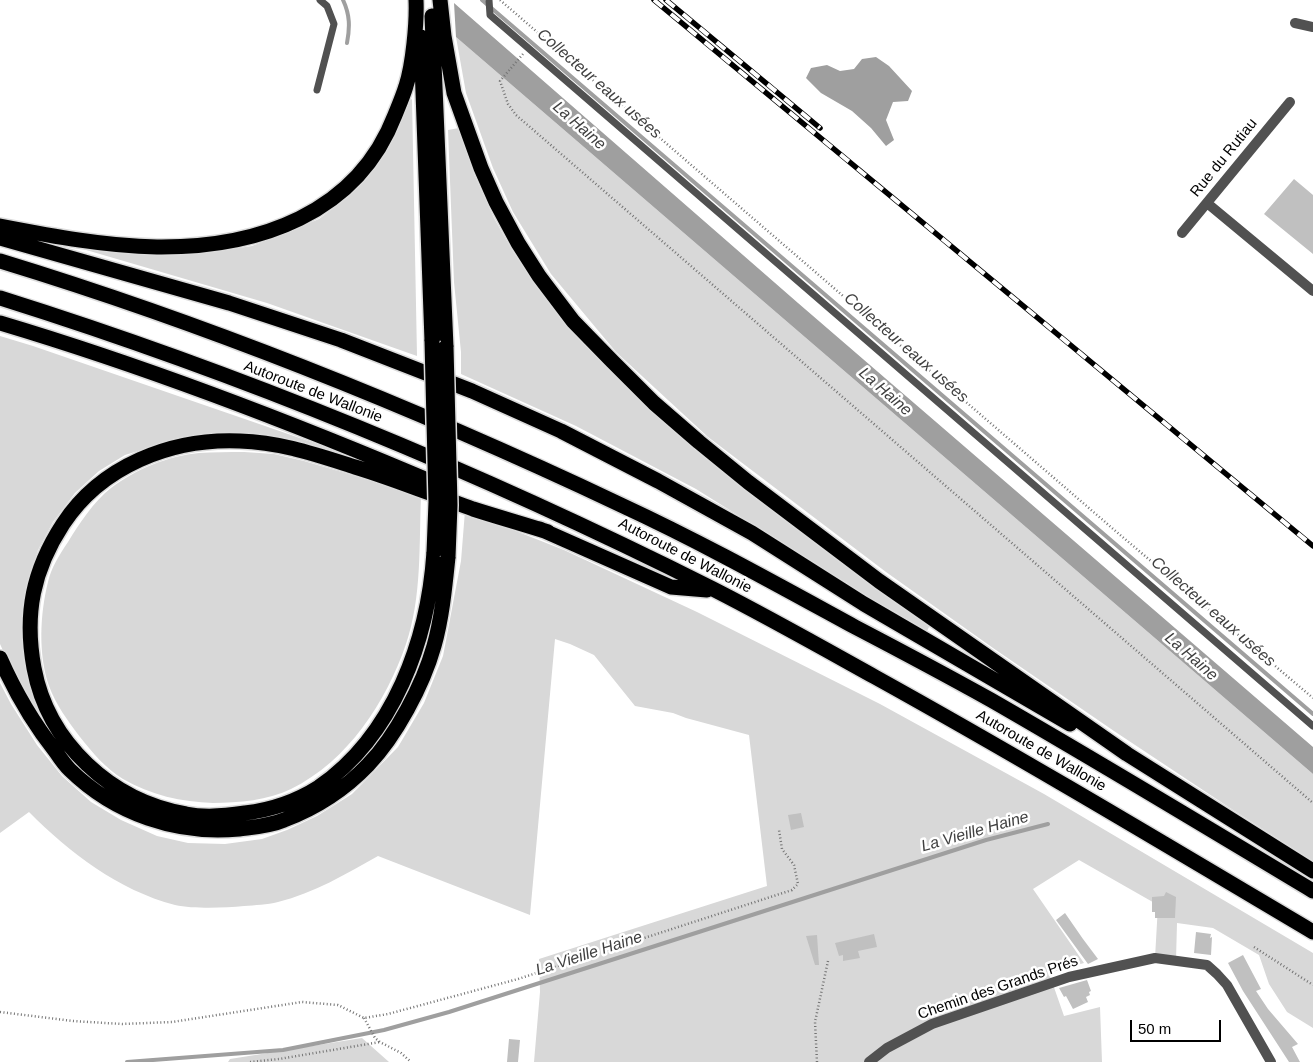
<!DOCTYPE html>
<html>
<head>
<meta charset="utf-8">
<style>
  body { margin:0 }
  #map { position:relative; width:1313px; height:1062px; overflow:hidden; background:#fff; font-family:Helvetica,sans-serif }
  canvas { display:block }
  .scale { position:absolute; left:1130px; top:1020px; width:91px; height:22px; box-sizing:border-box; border:2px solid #000; border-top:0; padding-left:6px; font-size:15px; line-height:18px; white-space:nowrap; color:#000; -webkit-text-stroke:4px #fff; paint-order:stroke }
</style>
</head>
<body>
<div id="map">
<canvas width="1313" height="1062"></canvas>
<div class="scale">50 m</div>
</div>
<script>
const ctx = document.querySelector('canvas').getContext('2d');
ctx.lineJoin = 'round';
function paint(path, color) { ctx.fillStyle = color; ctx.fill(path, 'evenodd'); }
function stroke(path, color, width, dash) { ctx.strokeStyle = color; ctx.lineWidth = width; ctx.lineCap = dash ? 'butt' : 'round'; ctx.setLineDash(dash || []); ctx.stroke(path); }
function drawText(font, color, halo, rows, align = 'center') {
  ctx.font = font + ' Helvetica,sans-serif'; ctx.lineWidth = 5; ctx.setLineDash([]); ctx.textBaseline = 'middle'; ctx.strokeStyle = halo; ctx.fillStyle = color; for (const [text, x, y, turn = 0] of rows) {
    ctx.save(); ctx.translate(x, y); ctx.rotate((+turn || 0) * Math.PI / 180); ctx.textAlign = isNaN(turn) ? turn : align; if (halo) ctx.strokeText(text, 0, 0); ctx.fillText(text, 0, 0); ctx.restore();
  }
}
paint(new Path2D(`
  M456,37L1313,774V861L1233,810L1114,731L993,648L886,572L708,437L616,352L551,274L513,212L493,168L466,93Z
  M412,99L417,356L267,303L76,247L182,253L219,251L252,246L319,219L348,197L372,171L393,136L406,102Z
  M459,128L474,174L494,218L512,250L532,280L597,358L651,409L930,625L927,631L870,598L696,489L576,426L461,374V352L454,282L448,130Z
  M0,336L33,346L381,466L296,444L235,434L188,436L125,455L99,471L75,493L53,522L38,550L30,578L24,622L52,729L69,756L66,758L15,677L0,644Z
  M244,452L274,454L304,461L421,495C419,545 422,597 406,644C386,702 348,761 291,789C269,800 238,803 213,803C182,802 150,795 123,779C105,768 93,753 80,737C68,721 56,705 49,686C38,654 40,614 48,582C51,568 60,554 68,542C79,524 94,501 111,488C136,469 168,456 199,453C213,452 229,452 244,452Z
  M465,511L564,550L697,612L880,704L1044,794L1313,953V1028L1287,1012L1269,984L1259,955L1213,928L1177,923L1176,960L1155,958L1158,905L1079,860L1033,889L1084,963L1049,973L1064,1016L1100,1007L1102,1062H534L540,992L539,959L767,886L749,735L686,718L673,713L635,706L594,655L570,644L555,639L530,915L378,856C346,874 314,893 278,902C267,905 255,905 244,906C224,908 194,909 175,905C118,890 70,853 29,812L0,833V683L11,704L37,745L62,776L91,802L121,820L157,836L188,843L225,844L262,839L287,830L317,816L352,794L398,747L424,703L443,656L461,561Z
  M362,1038L389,1062H228L230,1059Z`), '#d8d8d8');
paint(new Path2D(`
  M454,3L798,303L1313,747V774L456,37Z
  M876,57L889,66L912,91L908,101L893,102L886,120L894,140L886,146L871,128L852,111L821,93L806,78L811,68L827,65L840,71L854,69L862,59Z`), '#9f9f9f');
stroke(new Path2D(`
  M343,0C350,15 350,27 347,43
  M482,0L1313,714
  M127,1062L283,1050L384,1030L449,1012L986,840L1048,824`), '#9f9f9f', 4);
paint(new Path2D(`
  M1294,179L1313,195V254L1264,214Z
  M801,813L804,827L791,830L788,815Z
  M1166,892L1176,897L1175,918H1155V912H1152V897L1164,896Z
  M1065,913L1083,939L1098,959L1088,964L1056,920Z
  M1196,932L1211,934L1210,938L1212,937L1211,955L1194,953Z
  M874,934L877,947L858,951L860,958L843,961V955L839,956L835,943Z
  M817,935L819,965H815L806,936Z
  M1243,955L1261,989L1256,991L1268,1009L1298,1044L1292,1047L1300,1062H1289L1243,991L1228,963Z
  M1087,980L1091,991L1089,992L1090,995L1086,997L1088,1002L1073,1009L1066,996L1064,997L1059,988Z
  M509,1039L520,1040L518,1062H507Z`), '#c0c0c0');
const highway = new Path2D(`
  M440,0L444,36L454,93L481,168L496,202L518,243L539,276L573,321L612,361L654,403L699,442L748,482L879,581L1127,754L1313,871
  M432,16L446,347
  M421,37L432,341
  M0,226C52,236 104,246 157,247C258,248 357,214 395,115C399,105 403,96 406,86C413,65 417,22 416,0
  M0,238L229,303L341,340L472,391L561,431L658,481L752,533L864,604L1070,724
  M0,261C213,326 420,410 621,505C701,542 778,585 855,627C901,651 946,675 991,700C1099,762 1206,827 1313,891
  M0,298C245,375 484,474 713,589C768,617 821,647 875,677C1023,759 1168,846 1313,932
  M0,323C151,368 301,426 446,488
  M540,529L671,587L707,590
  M434,552C428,640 394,735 319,787C297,801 270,810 245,813C226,816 205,818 186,814C111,801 48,743 34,668C24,614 33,570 63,524C101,466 171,438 240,441C280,442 317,455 355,467C395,479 433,495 473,509C498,517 523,524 548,532
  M0,658C15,692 33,723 56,752C60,758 65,765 70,770C115,814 177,835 239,829C254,827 270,826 284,820C316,808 344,790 368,765C396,736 423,685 434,646C442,618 445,586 448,557`);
stroke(highway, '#dbdbdb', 18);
stroke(new Path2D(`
  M500,0L1119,534L1313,698
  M523,54L500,81L508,104L516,115L1313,803
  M1254,947L1313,985
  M0,1012L73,1021L122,1024L172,1022L302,1002L338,1005L364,1018L388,1014L518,979L792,890L798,884L794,865L782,849L779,830
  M364,1018L375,1038L380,1042L401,1053L411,1062
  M250,1062L279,1059L380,1042
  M817,1062L815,1022L828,961`), '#737373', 2.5, [1, 2.5]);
stroke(new Path2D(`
  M489,0L490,15L1313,726
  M317,90L334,24L327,6L320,0`), '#515151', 7);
stroke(new Path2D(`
  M1295,23L1313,27
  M1207,203L1313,291
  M1182,233L1290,102
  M869,1062L887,1048L932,1024L1069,977L1155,958L1207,965L1217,974L1227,985L1271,1062`), '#515151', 10);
stroke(highway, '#000', 15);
const rail = new Path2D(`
  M654,0L1313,546
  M666,0L820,128`);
stroke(rail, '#000', 5.5);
stroke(rail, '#fff', 4, [11]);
const highwayBridge = new Path2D(`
  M432,341L436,502L434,552
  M446,347L450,505L448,557`);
stroke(highwayBridge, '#dbdbdb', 18, []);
stroke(highwayBridge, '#000', 15);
drawText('15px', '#000', '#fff', [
  ["Rue du Rutiau",1224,158,-51],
  ["Autoroute de Wallonie",313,392,21],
  ["Autoroute de Wallonie",685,556,27],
  ["Autoroute de Wallonie",1041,751,30],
  ["Chemin des Grands Prés",998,988,-19]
]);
drawText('italic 16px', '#404040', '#fff', [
  ["Collecteur eaux usées",599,84,41],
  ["La Haine",579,126,41],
  ["Collecteur eaux usées",906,348,41],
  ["La Haine",885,392,41],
  ["Collecteur eaux usées",1213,612,41],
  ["La Haine",1191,657,41],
  ["La Vieille Haine",975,832,-16],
  ["La Vieille Haine",589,954,-18]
]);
</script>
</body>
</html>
